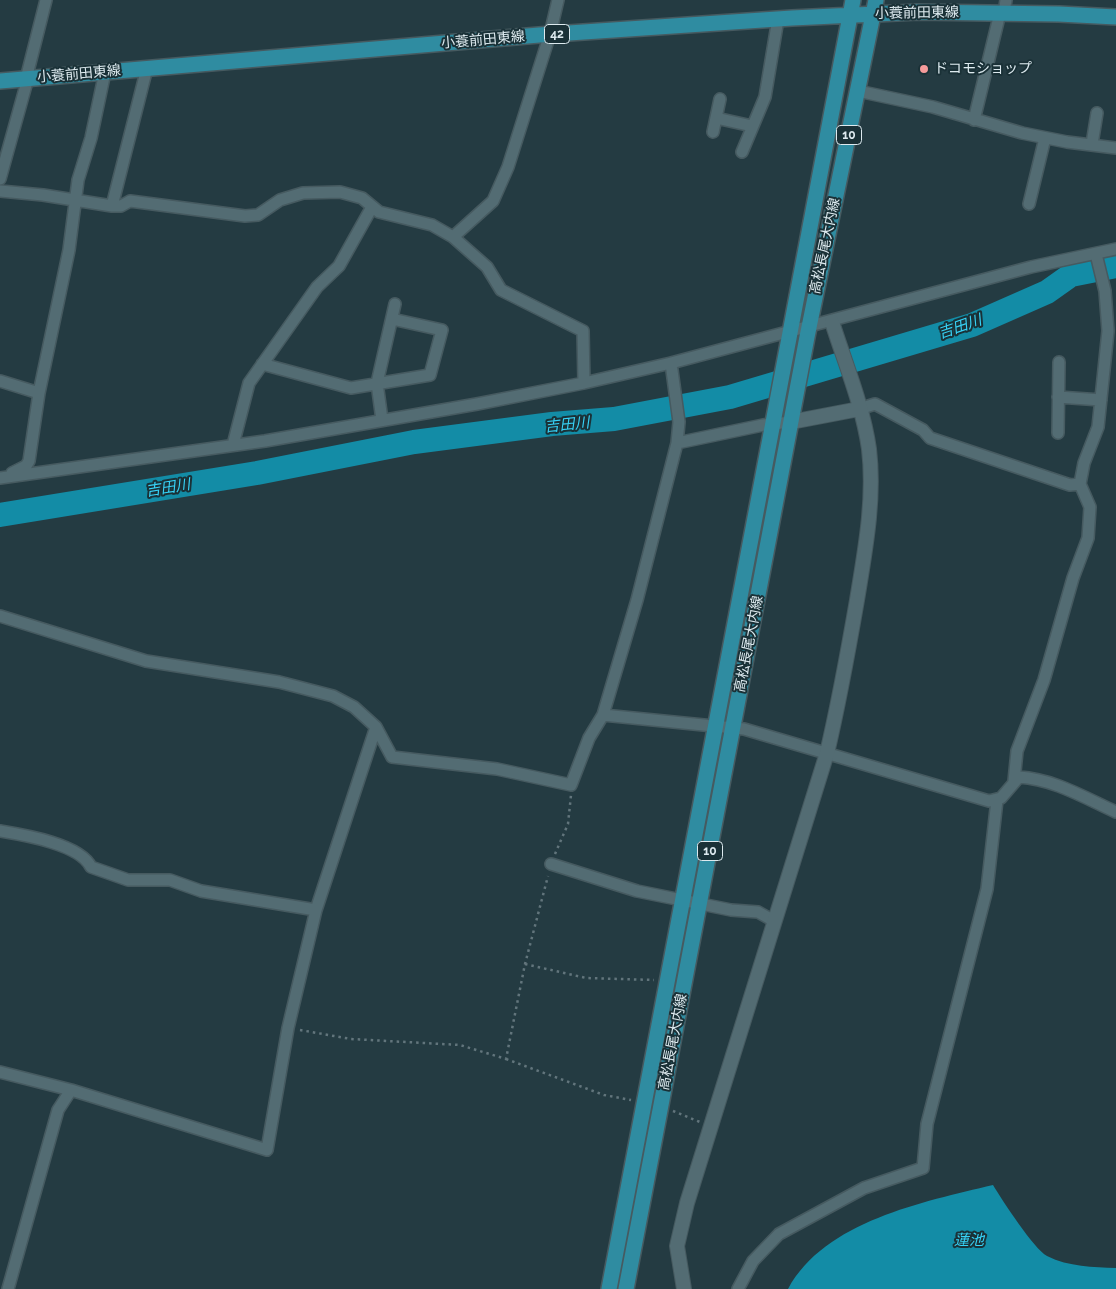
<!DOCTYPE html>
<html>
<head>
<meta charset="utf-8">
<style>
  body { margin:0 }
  canvas { display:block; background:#243b42 }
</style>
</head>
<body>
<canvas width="1116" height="1289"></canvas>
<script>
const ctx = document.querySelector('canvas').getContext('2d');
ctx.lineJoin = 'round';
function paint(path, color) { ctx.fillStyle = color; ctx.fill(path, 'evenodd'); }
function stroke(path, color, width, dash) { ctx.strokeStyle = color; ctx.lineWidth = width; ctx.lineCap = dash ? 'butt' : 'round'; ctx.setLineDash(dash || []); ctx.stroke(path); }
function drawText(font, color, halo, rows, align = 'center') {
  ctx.font = font + ' Raleway,"Noto Sans JP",sans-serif'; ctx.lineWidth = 4; ctx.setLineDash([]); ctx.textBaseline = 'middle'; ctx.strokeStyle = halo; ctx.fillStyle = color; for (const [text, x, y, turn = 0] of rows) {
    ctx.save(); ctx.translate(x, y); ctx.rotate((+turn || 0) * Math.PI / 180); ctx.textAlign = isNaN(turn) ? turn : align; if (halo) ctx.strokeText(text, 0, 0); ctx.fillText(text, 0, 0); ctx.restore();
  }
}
paint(new Path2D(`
  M993,1185C1002,1200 1034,1249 1047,1256C1069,1267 1093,1267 1116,1268V1289H788C825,1221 923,1202 993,1185Z`), '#138ca6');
stroke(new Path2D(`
  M0,515L257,473L414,442L552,424L614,419L730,397L972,325L1047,292L1071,275L1116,266`), '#138ca6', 24);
const minor = new Path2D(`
  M1004,13L1006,0
  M26,79L46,0
  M858,91L933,107L1022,133L1067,142L1116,148
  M716,118L752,126
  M974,120L1000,13
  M713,132L720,99
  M1092,144L1097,113
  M742,152L765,97L778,19
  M0,179L28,78
  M0,191L43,195L112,206H121L130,201L245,216L258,215L280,200L303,193L340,192L362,198L379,212L432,225L453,237L487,267L501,290L583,331L584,383
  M1029,204L1045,138
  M112,206L147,68
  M453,237L493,201L508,167L550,34L558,0
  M262,364L351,388L430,375L442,330L392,319
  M0,381L39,393
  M1058,397L1101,400
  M859,409L875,404L923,430L930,438L1070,485L1080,484
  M382,420L377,383L395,304
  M1058,433L1059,362
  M677,443L763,425L791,422
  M233,445L249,383L317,287L339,266L372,207
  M12,473L26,466L29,461L39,393L69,250L78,180L91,138L105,72
  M0,478L265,441L477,404L584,383L671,363L1031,267L1116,249
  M0,616L146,661L279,682L333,696L354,707L376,727L392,757L497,769L571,785L589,738L603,715L637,600L677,443L679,422L671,363
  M603,715L744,729L989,801L1001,798L1019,777C1054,779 1085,798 1116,812
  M1014,781L1017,751L1044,680L1073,578L1088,538L1090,507L1080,484L1084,463L1098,427L1108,331L1105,291L1096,254
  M0,831C24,835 80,844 91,867L128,880H170L201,891L316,910
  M551,864L637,891L731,910L758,912L774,921
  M0,1072L71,1090L267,1150L288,1028L316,910L376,727
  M8,1289L58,1110L71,1090
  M738,1289L753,1261L779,1234L864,1188L923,1168L927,1124L987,889L997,800`);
const tertiary = new Path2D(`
  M791,422L859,409
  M684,1289L677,1246L687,1203L827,753C839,702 848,652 857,600C865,551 875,499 869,449C863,406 845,363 832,322`);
const primary = new Path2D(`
  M0,81L539,35L792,18L918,12L1059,14L1116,17
  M609,1289L853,0
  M626,1289L807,337L876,0`);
stroke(minor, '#465a60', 14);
stroke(tertiary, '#465a60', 16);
stroke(primary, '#465a60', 18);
stroke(new Path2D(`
  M555,854L568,824L571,795
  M525,964L586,978L654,980
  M300,1030L351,1039L460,1045L506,1059L525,964L548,876
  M506,1059L604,1095L631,1100
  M673,1111L700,1122`), '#62757c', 2.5, [2.5, 4]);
stroke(minor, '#536c73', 11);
stroke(tertiary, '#536c73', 14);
stroke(primary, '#2f8ca1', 15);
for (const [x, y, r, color] of [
  [924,69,5,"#f59b9b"]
]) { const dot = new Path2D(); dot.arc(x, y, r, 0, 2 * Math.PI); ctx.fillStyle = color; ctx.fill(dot); stroke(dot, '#1a3137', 2); }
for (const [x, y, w] of [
  [557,34,25],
  [849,135,25],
  [710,851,25]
]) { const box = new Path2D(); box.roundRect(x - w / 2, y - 9.5, w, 19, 4); ctx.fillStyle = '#1a3137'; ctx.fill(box); stroke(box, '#ddeaef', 1); }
drawText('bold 12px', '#ddeaef', null, [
  ["42",557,34],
  ["10",849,135],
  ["10",710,851]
]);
drawText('14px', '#ddeaef', '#1a3137', [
  ["小蓑前田東線",917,13,-1],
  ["小蓑前田東線",483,40,-5],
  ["小蓑前田東線",79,74,-5],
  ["高松長尾大内線",825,246,-78],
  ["高松長尾大内線",749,644,-79],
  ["高松長尾大内線",673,1042,-79]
]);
drawText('14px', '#ddeaef', '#1a3137', [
  ["ドコモショップ",934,69]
], 'left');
drawText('italic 15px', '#37d3f7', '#1a3137', [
  ["吉田川",960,327,-19],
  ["吉田川",567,425,-6],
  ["吉田川",168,488,-9],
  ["蓮池",969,1240]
]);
</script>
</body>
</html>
